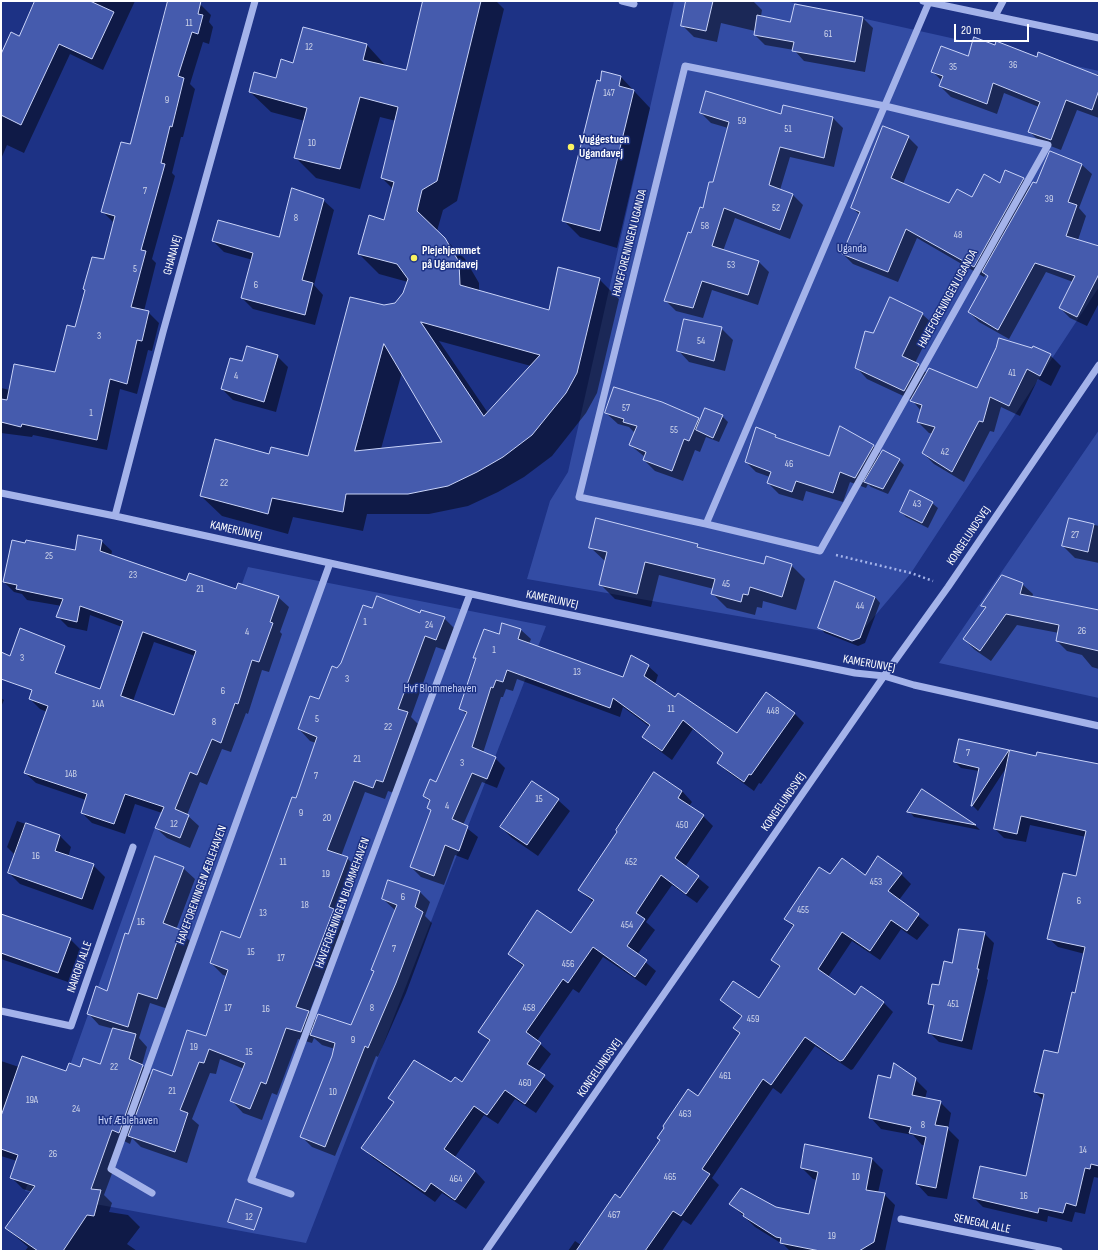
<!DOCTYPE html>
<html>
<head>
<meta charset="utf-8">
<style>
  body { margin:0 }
  #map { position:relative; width:1100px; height:1252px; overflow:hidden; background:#1d3285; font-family:"Sofia Sans Condensed",sans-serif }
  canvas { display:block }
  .frame { position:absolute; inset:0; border:2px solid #fff; pointer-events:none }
  .scale { position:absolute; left:954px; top:24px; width:75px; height:18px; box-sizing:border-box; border:2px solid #fff; border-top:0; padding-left:5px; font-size:12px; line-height:14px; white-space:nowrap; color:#fff; -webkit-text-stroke:3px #1d3285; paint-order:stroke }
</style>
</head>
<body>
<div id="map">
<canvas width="1100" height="1252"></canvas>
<div class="frame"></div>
<div class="scale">20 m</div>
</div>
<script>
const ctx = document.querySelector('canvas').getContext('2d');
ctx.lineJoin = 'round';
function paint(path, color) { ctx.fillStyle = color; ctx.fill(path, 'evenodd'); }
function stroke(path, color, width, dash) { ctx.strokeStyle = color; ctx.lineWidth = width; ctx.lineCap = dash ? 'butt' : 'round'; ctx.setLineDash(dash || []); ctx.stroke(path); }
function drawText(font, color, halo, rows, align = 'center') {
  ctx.font = font + ' "Sofia Sans Condensed",sans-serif'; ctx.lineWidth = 3; ctx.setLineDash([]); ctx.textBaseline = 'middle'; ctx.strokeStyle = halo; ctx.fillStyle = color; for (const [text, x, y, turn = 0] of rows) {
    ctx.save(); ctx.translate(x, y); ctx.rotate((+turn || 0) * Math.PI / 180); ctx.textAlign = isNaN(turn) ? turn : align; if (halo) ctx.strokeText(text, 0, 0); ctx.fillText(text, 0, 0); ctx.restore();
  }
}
paint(new Path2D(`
  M674,1H785L1099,71V287L911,573L857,637L527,579L550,501L568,472Z
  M1099,430V698L939,663Z
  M248,567L546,626L306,1243L25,1191Z`), '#334ca4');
paint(new Path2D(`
  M36,1H135L103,70L70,54L24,153L7,145L1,159V56L20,37Z
  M169,1H189L200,4L211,15L209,22L213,27L209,44L203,42L190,84L195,89L183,137H181L172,173L175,176L152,259L156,263L144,311L148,312L159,323L152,351L148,350L137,394L120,389L107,450L33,435L32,437L1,433V388L10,390L56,373L75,328L86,291L84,289L104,261L114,223L103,212L131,145Z
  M424,1H496L504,9L457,201L443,210L437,231L465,259L479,283V291L550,311L599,279L619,299L597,393L586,413L552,456L524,477L498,492L468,506L429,514H367L363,531L293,517L288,534L222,516L201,496L270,455L309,457L383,306L395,304L404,293L408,282L379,274L359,254L384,221L393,189L382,178L396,121L380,117L360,189L316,178L296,158L305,121L271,112L250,92L276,79L294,64L367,45L387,67L407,72ZM439,341L531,366L488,413ZM402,372L443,443L381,449Z
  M687,1H753L762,10L761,16L791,23L863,18L873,28L865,72L804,61L794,50L765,45L755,35V31L721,23L717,42L694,37L682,25Z
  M969,57L1037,58L1097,76L1099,71V118L1077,110L1061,150L1040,142L1030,132L1039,107L1004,93L997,114L951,97L940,86L942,81L932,71Z
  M602,72L621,77L650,108L617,248L580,237L563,220Z
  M784,106L833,118L843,128L834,167L790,157L780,190L793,195L803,205L790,239L735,218L723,251L759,262L769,272L758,305L712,290L703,318L676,311L666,301L714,184L728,128L711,123L701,113L782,115Z
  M908,137L918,147L903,184L950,205L972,199L1000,184L1023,179L1031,187L1082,165L1092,174L1079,208L1086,216L1078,240L1099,247V303L1087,326L1070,318L1060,308L1073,282L1046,272L1009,339L979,322L969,312L989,277L986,274L984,277L917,238L898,282L853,264L843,254L860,215L852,208Z
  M323,200L334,210L314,285L323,295L315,325L253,309L242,298L253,260L224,252L213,241L280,238Z
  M922,314L934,325L915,363L927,373L977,389L1050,355L1061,366L1051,386L1038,379L1020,416L1001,407L994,432L990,431L964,482L934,464L923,453L933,434L929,433L918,422L921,411L912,400L867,379L856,367L874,335Z
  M721,328L733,340L725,371L689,362L678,350Z
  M277,356L288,367L276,412L233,400L222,389L243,362Z
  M606,413L698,419L701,421L722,416L728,422L719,442L706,437L700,452L695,450L683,481L655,471L644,460L645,457L630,445L635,433L629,427L618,424Z
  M775,436L778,439L829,457L873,446L881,454L899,460L904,465L888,494L871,487L868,484L866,488L850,482L843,502L806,491L803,501L779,494L768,483L770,477L756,472L746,462Z
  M932,503L938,508L928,528L906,517L901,512Z
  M1069,519L1099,526V563L1075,558L1063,546Z
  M101,541L112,551L111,556L187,583L278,597L289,607L280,632L282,634L269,672L262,670L248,714L246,713L231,752L222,749L207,785L200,782L187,815L199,826L190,848L167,838L156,828L162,813L135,804L125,834L92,823L82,813L86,800L36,783L25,773L47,712L40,709L30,699L101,690L122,627L90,615L87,631L68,627L58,617L62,606L27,600L22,594L14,592L4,582ZM154,642L195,656L175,716L133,701Z
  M697,545L702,550L764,565H791L805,579L796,610L763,601L762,608L757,607L755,615L727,608L713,594L714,589L659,575L651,607L615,599L601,585L606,562L591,548Z
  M836,582L875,597L880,603L865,643L858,646L825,633L820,628Z
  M1022,584L1033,594L1032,597L1099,611V669L1092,667L1082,655L1067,651L1057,641L1059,633L1017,625L991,661L975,650L964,639L986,609L982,606Z
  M373,609L444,618L456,630L448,651L436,647L411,717L419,725L394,793L388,791L385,799L365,792L341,856L347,858L359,870L340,918L345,922L309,1013L317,1021L351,1026L374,972L372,969L395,910L383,899L389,881L420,892L430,902L425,916L432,923L406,993L378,1057L376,1056L335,1156L312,1147L302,1137L335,1049L322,1045L314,1038L312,1043L298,1039L277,1095L272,1093L262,1120L243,1113L232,1101L244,1069L220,1059L216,1074L210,1073L192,1119L199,1125L187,1163L141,1147L132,1138L130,1144L124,1141L104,1195L112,1203L109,1212L128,1215L140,1227L127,1244L137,1251H25L28,1247L6,1228L32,1192L23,1189L11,1177L17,1161L1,1156V1061L19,1067L67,1073L101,1065L114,1029L99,1025L88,1013L108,992L129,935L183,868L195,879L176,930L180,931L191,942L168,1009L150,1003L139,1038L147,1047L142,1065L151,1075L172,1077L206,1037L227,976L223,975L211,963L240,939L297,800L316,743L310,741L299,729L320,700Z
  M503,624L521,630L531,639L529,644L624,678L648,666L658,675L655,684L738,734L794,713L804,723L761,784L759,783L754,791L728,772L718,763L724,754L693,729L672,760L653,746L644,737L650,727L623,707L620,717L517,679L513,691L506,689L503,697H501L483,753L495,758L505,768L497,788L482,782L463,825L478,837L468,860L455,855L444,885L421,877L411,867L431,811L428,808L430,802L424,796L436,783L467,715L461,709L476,659L475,657L499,635Z
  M1,698L4,700L1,707Z
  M1008,751L1010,753L1036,758L1099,765V1178L1094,1177L1085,1214L1075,1212L1072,1222L1048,1216L1047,1222L983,1207L974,1198L1027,1177L1044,1101L1035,1092L1059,1054L1085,954L1058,947L1048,938L1077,877L1086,837L1030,825L1026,842L1004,838L995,829L1008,765L978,811L972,805L979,771L961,768L955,762Z
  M654,773L682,791L692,802L689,806L703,816L713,826L685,867L709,887L697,903L672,885L646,922L655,930L637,955L656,971L646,986L603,957L579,993L573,989L537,1041L551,1054L538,1072L554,1086L536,1113L515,1099L498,1124L484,1115L455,1157L475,1171L485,1182L466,1209L442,1193L435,1202L373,1158L363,1148L394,1103L390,1098L452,1084H462L490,1042L480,1032L524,967L509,954L571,935L593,902L579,890L618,832Z
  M923,790L976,826L980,830L914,817L909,811Z
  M558,800L570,811L538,856L512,838L501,827Z
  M17,821L60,836L71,847L68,857L93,865L105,877L93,910L20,884L9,873L15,855L7,847Z
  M901,874L911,884L899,900L929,925L917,940L901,929L880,960L852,941L828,977L856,996L883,1002L893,1012L853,1069L851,1070L815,1046L781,1094L773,1088L712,1178L719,1185L691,1225L683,1220L662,1251H568L575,1241L581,1245L621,1199L698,1097L740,1035L734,1028L742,1017L722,1000H759L780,968L772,960L794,927L786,919L830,875L865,876Z
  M1,915L70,939L80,949L68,982L1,959Z
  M984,933L994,943L987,979L988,980L972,1050L939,1042L929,1032L935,1009L929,1003L953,964Z
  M891,1079H915L927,1091L925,1099L940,1102L951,1113L948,1129L959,1140L947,1199L928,1196L917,1184L925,1145H922L913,1135L881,1129L870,1117Z
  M872,1159L883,1170L878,1193L884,1194L895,1205L885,1251H790L784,1245L755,1227L731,1204L776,1208L810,1216L817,1180L813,1179L802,1168Z`), '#0007');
const building = new Path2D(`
  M35,1H90L114,12L92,59L59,44L21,125L1,115V54L11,32L19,36Z
  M168,1H201L198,14L203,15L198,34L192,32L178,76L184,78L172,127L170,126L161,163L165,164L141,250L146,251L131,307L149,311L142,341L137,340L127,384L110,379L97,440L22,424L21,427L1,422V399L7,400L14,364L55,372L67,325L75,327L85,290L83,289L92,257L104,259L115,216L101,212L121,142L130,144Z
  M423,1H481L437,181L422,190L417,211L445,238L459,262L460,285L549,310L558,267L600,278L577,373L566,393L532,435L503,457L477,472L448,486L408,494H346L343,512L272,498L268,514L200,496L215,439L269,454L271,447L308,456L350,297L384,305L395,303L403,293L408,279L397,264L358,254L369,215L384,220L394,182L381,178L398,107L360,97L340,169L294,158L307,108L249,92L254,72L276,78L281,59L293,63L303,27L367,44L363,60L406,70ZM421,322L540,355L484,416ZM384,344L442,442L355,451Z
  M686,1H713L706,31L681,26Z
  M795,4L863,17L855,62L792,51L794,42L754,35L757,15L790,22Z
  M974,37L995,45L996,41L1037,57L1038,52L1099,76V90L1092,110L1066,100L1051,140L1028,132L1040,102L993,83L987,104L939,86L943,76L931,72L941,46L968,56Z
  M602,71L621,76L619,86L634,90L600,231L562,221L597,80L600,81Z
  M706,91L781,114L783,105L833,117L824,158L780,147L769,185L793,194L780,230L724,208L712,246L759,261L748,295L702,281L693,308L664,301L688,232L691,233L700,207L703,208L709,182H713L729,122L700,113Z
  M883,126L909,136L891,178L949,203L957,189L972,197L984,174L1000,183L1005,170L1024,178L974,267L906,229L888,272L842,254L860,212L851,208Z
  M1050,151L1082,164L1068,202L1077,205L1066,236L1099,246V274L1077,317L1059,308L1075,276L1035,263L998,330L968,312L988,276L982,272L1033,182L1036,183Z
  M292,188L324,199L302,280L313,283L305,315L241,298L253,253L212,241L218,220L279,237Z
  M890,297L923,313L902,356L919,364L904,391L855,368L865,331L873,333Z
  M684,319L722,327L714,361L677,351Z
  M999,338L1032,348L1033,346L1051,354L1040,376L1027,369L1009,406L990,397L983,422L979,421L952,472L922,453L935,427L917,422L922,405L910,401L929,368L977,388L996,348Z
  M247,346L278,355L264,402L221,389L230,358L242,361Z
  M614,387L662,402L699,418L689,441L684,439L672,471L643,460L646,452L629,445L637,426L623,422L624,419L605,413Z
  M705,408L723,415L713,438L696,430Z
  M840,426L874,445L855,478L840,472L833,493L796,481L792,492L767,483L771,472L745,462L756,427L776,435L775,437L829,456Z
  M883,450L900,459L883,489L864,482Z
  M910,490L933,502L922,523L900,512Z
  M596,518L698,544L697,547L764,564L766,556L792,564L782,597L750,587L748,595L743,594L741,602L711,594L715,579L645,562L637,594L599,585L607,552L589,548Z
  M1069,518L1094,524L1088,552L1062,546Z
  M78,535L102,540L100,551L186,581L189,573L236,589L238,583L279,596L270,622L273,623L259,662L252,660L238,704L235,703L221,743L212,739L197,775L190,772L175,809L189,815L180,838L155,828L164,807L125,794L114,824L81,813L87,794L24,773L48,706L29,699L32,690L1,679V652L10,656L20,628L65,646L55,673L100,689L123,621L80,606L77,622L56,617L63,599L16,589L17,585L3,582L12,540L25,543L26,540L75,550ZM143,632L196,651L174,715L121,696Z
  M1002,575L1023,583L1020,594L1099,610V651L1056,641L1059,625L1006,614L980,651L963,639L986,607L981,606Z
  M835,581L875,597L860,638L852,641L818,628Z
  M377,596L420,613L421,610L445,617L436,640L425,636L398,709L408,712L383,782L376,780L373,788L354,781L327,850L348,857L329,907L334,909L296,1007L309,1011L301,1032L286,1028L266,1084L261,1082L250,1109L230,1101L245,1063L209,1049L204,1063L199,1062L180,1110L188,1113L175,1152L128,1136L153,1069L172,1076L187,1030L206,1036L228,970L210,963L221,931L240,938L292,797L296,798L317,737L298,729L310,696L319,699L332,666L337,668L341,663L363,605L372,608Z
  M502,623L521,629L518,639L623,677L631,655L649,665L644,676L675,697L678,693L737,733L766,692L795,713L751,775L749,774L744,782L717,763L723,753L683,720L662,751L642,737L650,725L613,698L610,708L507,670L503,682L496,680L493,688L491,687L472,747L496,757L487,779L472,773L452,819L468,826L459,851L445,845L434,876L410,867L431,810L427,808L430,800L423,796L430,779L436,782L467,712L459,709L476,658H473L484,629L499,634Z
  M959,739L1009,750L972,806H971L979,768L954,762Z
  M1010,750L1036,756L1037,752L1099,764V1166L1091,1164L1090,1169L1085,1168L1076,1206L1066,1203L1063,1213L1039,1208L1038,1213L973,1198L980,1166L1026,1176L1044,1094L1034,1092L1044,1050L1058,1053L1072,992L1075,993L1085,947L1047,939L1063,873L1076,876L1086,831L1021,816L1017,834L994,829Z
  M654,772L682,791L678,798L704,815L675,858L699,876L686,894L661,875L636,913L645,919L627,946L647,960L635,977L593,947L568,983L563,979L526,1032L541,1043L527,1064L545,1075L525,1104L505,1090L487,1115L474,1106L444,1149L475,1171L455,1200L431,1183L425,1192L361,1148L394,1102L388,1098L414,1060L451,1082L455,1077L462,1082L490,1040L478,1032L524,965L508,954L537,910L571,933L594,900L578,890L617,832L616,830Z
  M532,781L559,799L527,845L500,827Z
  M922,789L976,825L907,812Z
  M26,823L60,835L55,851L94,864L82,899L8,873Z
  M155,856L184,867L163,923L181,930L157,999L138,993L128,1027L87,1014L96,986L107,991L125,933L128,934Z
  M878,856L902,873L888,891L919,914L907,931L891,920L870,951L842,932L818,969L855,995L861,986L884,1002L843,1060L840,1061L805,1037L771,1085L763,1079L702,1169L710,1174L681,1216L673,1211L645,1251H576L615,1194L620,1198L660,1140L657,1138L664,1128L663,1126L688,1089L698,1096L740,1033L733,1028L742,1016L720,1000L733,981L759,998L780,966L771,960L794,925L784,919L819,867L830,874L842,858L865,875Z
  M388,880L420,891L415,907L423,912L396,983L368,1048L365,1046L325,1147L300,1137L332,1056L335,1043L310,1035L318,1014L351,1025L374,971L371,970L397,905L382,899Z
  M1,914L71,938L58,973L1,953Z
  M959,929L985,932L977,969H979L962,1041L928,1033L934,1005L928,1004L932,984L939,985L944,961L952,963Z
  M113,1028L136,1034L129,1059L143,1065L119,1133L112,1130L91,1189L101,1190L94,1216L87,1215L63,1251H38L5,1228L35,1186L10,1178L18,1155L1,1149V1116L22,1056L66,1071L69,1063L80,1067L83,1058L100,1064Z
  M894,1063L916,1078L912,1095L941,1101L935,1125L948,1127L936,1188L916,1184L926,1137L909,1133L911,1127L869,1118L878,1075L890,1078Z
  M805,1144L872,1158L866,1190L885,1193L874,1242L859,1251H820L780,1243L781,1238L776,1237L743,1216L744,1214L729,1204L741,1188L776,1207L809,1214L818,1172L801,1168Z
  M236,1199L262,1208L254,1230L228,1222Z`);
paint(building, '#455bad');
stroke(building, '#c9d3f8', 1);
stroke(new Path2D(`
  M836,555L911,573L933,581`), '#a4b3ea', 2.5, [2, 3]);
stroke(new Path2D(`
  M622,1L634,4
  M923,1L1099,38
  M995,16L1003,1
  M685,66L885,106L1048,145L820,551L706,524L579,497Z
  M1,493L115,516L522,605L855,673L884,676L914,685L1099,726
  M115,516L163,332L255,1
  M706,524L929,2
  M1,1011L71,1026L133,847
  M152,1193L111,1169L330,563
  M291,1194L251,1180L470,594
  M901,1219L1059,1251
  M486,1251L884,676L948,587L1099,365`), '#a4b3ea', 7);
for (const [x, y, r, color] of [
  [571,147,4,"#faf262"],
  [414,258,4,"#faf262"]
]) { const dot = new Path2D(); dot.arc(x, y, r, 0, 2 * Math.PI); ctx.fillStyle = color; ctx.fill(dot); stroke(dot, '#1d3285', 1.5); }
drawText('10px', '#d0d6ea', null, [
  ["11",189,23],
  ["61",828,34],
  ["12",309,47],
  ["36",1013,65],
  ["35",953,67],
  ["147",609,93],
  ["9",167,100],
  ["59",742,121],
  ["51",788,129],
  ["10",312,143],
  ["7",145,191],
  ["39",1049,199],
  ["52",776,208],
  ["8",296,218],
  ["58",705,226],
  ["48",958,235],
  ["53",731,265],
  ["5",135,269],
  ["6",256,285],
  ["3",99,336],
  ["54",701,341],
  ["41",1012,373],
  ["4",236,376],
  ["57",626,408],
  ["1",91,413],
  ["55",674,430],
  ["42",945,452],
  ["46",789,464],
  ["22",224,483],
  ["43",917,504],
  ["27",1075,535],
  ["25",49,556],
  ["23",133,575],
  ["45",726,584],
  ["21",200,589],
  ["44",860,606],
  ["1",365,622],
  ["24",429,625],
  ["26",1082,631],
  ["4",247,632],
  ["1",494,650],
  ["3",22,658],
  ["13",577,672],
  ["3",347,679],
  ["6",223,691],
  ["14A",98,704],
  ["11",671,709],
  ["448",773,711],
  ["5",317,719],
  ["8",214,722],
  ["22",388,727],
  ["7",968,753],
  ["21",357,759],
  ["3",462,763],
  ["14B",71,774],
  ["7",316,776],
  ["15",539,799],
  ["4",447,806],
  ["9",301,813],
  ["20",327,818],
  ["12",174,824],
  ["450",682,825],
  ["16",36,856],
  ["11",283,862],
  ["452",631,862],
  ["19",326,874],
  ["453",876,882],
  ["6",403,897],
  ["6",1079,901],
  ["18",305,905],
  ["455",803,910],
  ["13",263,913],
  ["16",141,922],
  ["454",627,925],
  ["7",394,949],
  ["15",251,952],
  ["17",281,958],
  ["456",568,964],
  ["451",953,1004],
  ["17",228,1008],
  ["8",372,1008],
  ["458",529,1008],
  ["16",266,1009],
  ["459",753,1019],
  ["9",353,1040],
  ["19",194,1047],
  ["15",249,1052],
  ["22",114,1067],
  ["461",725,1076],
  ["460",525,1083],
  ["21",172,1091],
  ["10",333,1092],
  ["19A",32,1100],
  ["24",76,1109],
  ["463",685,1114],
  ["8",923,1125],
  ["14",1083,1150],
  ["26",53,1154],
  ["465",670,1177],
  ["10",856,1177],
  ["464",456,1179],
  ["16",1024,1196],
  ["467",614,1215],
  ["12",249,1217],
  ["19",832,1236]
]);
drawText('bold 12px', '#fff', '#1d3285', [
  ["Vuggestuen",579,140],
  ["Ugandavej",579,154],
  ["Plejehjemmet",422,251],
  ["på Ugandavej",422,265]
], 'left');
drawText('12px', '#fff', '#1d3285', [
  ["HAVEFORENINGEN UGANDA",630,243,-76],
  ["GHANAVEJ",173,255,-75],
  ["HAVEFORENINGEN UGANDA",948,299,-61],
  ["KAMERUNVEJ",236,531,13],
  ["KONGELUNDSVEJ",969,536,-56],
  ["KAMERUNVEJ",552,600,12],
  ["KAMERUNVEJ",869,664,10],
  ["KONGELUNDSVEJ",784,802,-55],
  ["HAVEFORENINGEN ÆBLEHAVEN",202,885,-70],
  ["HAVEFORENINGEN BLOMMEHAVEN",343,903,-70],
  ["NAIROBI ALLE",80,967,-71],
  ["KONGELUNDSVEJ",600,1068,-55],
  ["SENEGAL ALLE",982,1224,12]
]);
drawText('12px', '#c9d3f8', '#1d3285', [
  ["Uganda",852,249],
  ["Hvf Blommehaven",440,689],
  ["Hvf Æblehaven",128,1121]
]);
</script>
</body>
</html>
